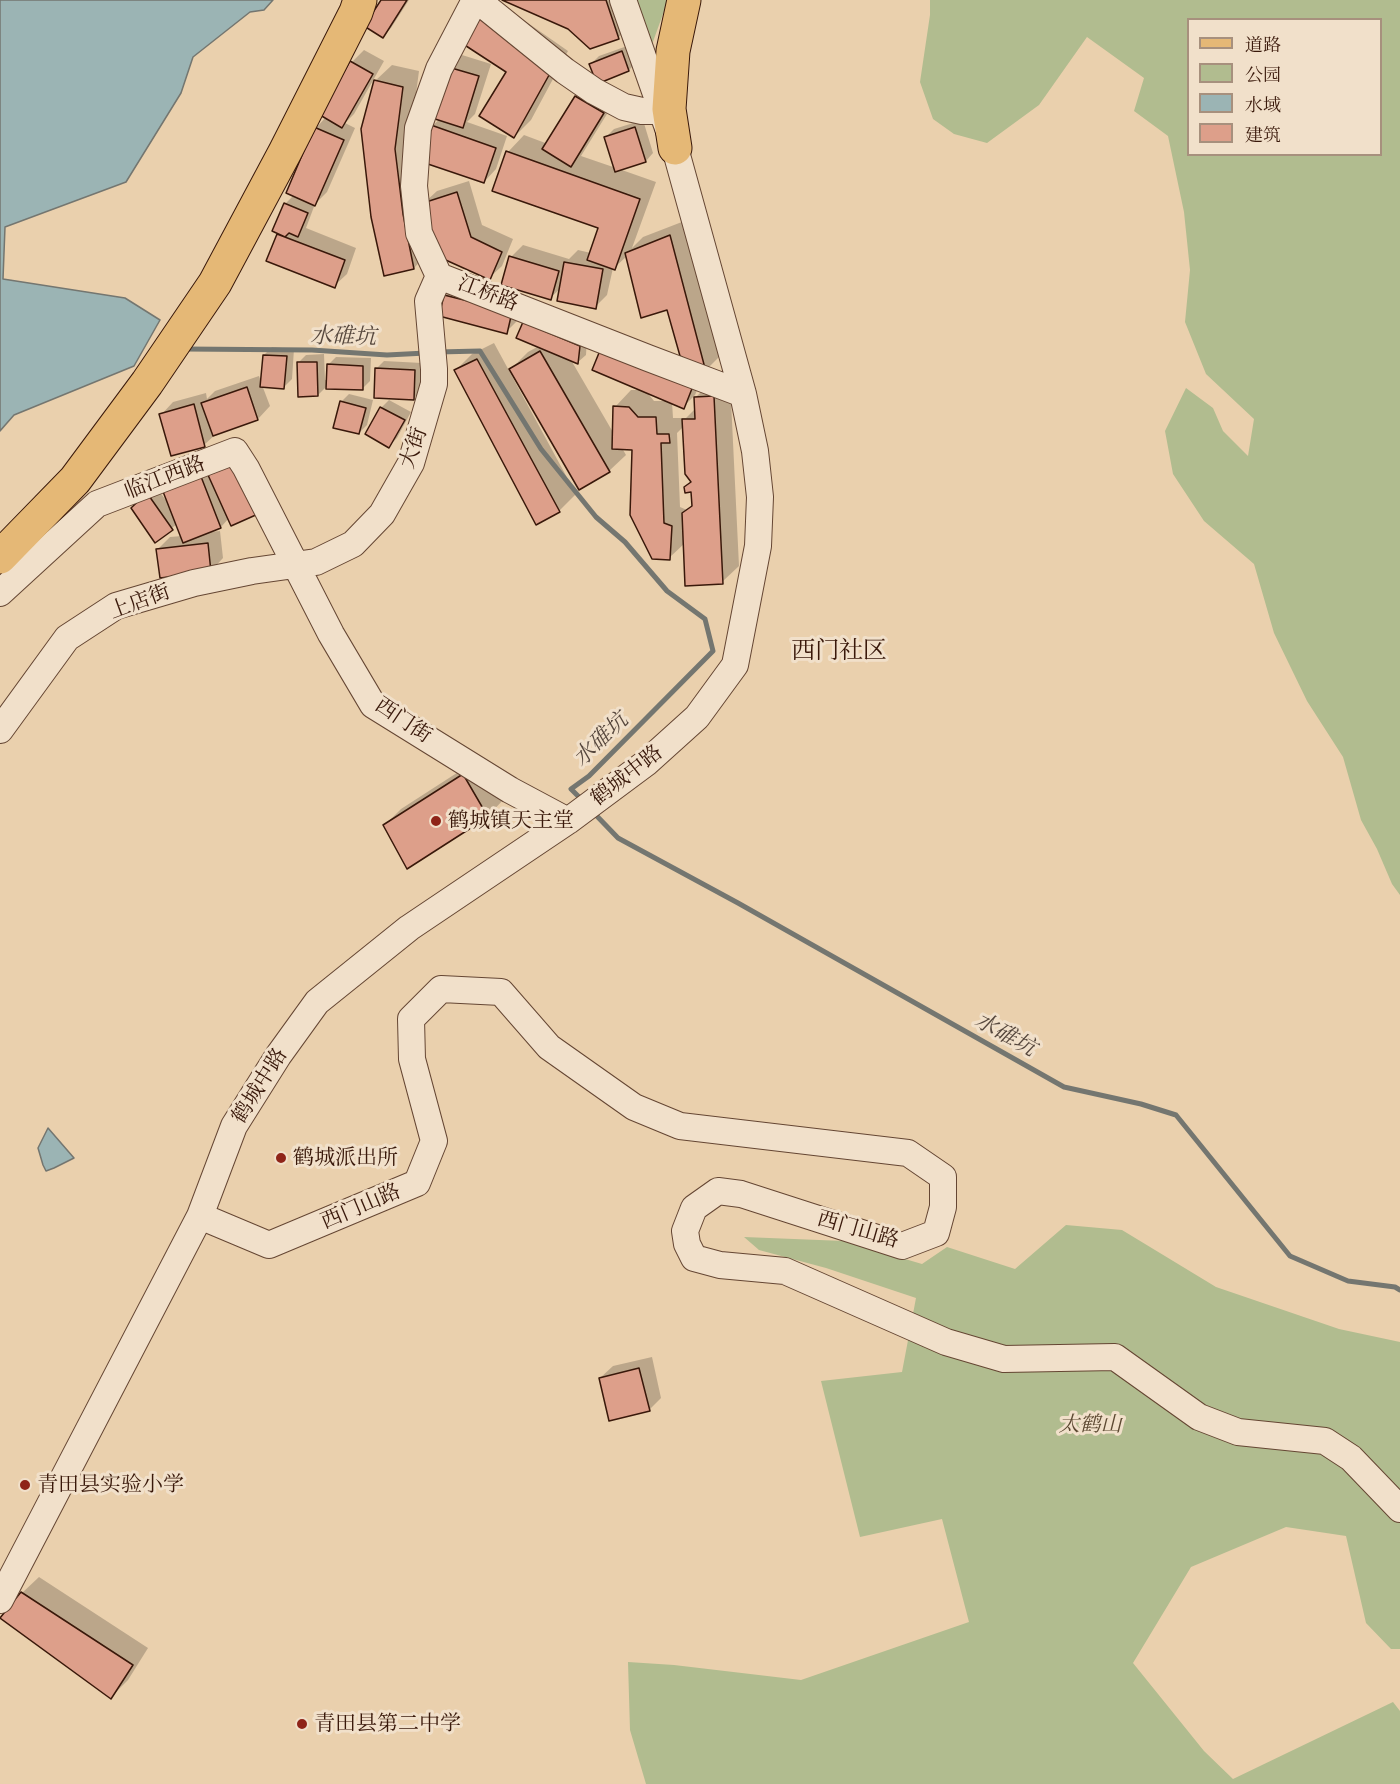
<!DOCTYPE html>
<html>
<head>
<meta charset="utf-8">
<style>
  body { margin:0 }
  #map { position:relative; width:1400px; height:1784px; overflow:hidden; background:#ead0ad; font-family:"EB Garamond","Noto Serif SC",serif }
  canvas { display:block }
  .legend { position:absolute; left:1187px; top:18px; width:195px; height:138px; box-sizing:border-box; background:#f1e0ca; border:2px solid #a7907d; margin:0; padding:8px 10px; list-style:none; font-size:18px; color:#39180a }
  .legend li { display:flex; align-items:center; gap:12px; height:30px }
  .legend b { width:30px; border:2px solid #a7907d }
</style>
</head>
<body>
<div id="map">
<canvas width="1400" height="1784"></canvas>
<ul class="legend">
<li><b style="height:8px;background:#e5b876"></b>道路</li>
<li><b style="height:16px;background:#b1bc8f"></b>公园</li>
<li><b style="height:16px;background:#9bb4b4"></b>水域</li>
<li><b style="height:16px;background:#dd9f8a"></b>建筑</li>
</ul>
</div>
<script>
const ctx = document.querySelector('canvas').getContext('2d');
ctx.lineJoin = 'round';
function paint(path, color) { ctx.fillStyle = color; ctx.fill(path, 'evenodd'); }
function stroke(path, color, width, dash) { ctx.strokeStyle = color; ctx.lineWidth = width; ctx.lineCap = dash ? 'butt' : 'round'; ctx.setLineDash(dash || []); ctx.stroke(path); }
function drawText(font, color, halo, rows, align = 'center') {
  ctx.font = font + ' "EB Garamond","Noto Serif SC",serif'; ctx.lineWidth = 6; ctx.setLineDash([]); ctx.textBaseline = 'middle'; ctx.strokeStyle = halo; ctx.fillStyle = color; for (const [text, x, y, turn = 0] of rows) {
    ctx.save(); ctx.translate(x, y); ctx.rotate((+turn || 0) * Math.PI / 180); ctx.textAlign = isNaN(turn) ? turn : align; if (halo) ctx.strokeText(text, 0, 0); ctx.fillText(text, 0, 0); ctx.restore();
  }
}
paint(new Path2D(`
  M636,0H668L650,50Z
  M930,0H1400V895L1392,884L1377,849L1361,820L1343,757L1307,701L1274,633L1254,564L1204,521L1173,474L1165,431L1186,388L1213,408L1223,431L1248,456L1254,419L1206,374L1185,322L1190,270L1184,212L1168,136L1134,111L1144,78L1087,37L1039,105L987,143L954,134L933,119L920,82L930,15ZM1188,20H1380V154H1188Z
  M1066,1225L1122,1230L1216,1287L1339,1329L1400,1342V1649H1391L1366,1623L1346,1536L1286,1527L1191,1567L1133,1663L1204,1751L1233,1779L1393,1702L1400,1711V1784H646L630,1730L628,1662L674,1665L801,1680L969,1622L942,1519L860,1537L821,1381L902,1372L916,1298L826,1268L759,1250L744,1237L844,1241L922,1264L947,1247L1015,1269Z`), '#b1bc8f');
const water = new Path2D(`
  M0,0H273L264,10L250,12L193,57L181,93L126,182L5,227L3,279L125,298L160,320L134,366L14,415L0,431Z
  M48,1128L74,1158L54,1168L46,1171L43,1165L38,1148Z`);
paint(water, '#9bb4b4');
stroke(water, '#747670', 1.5);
paint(new Path2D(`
  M383,0H409L391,28L383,36Z
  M495,0L568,51L531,120L514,137L508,72Z
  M506,0H628L635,21L618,38L568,28Z
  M630,45L637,62L629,70L591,64L599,56Z
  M364,50L384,61L354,114L345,123L355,128L327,192L315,204L306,228L356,248L347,274L334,286L268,260L280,233L285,204L294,195L316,128L326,117L352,62Z
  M462,55L491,64L475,114L467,122L507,136L496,169L484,182L432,126L440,119L450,67Z
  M392,65L419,71L411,132L430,251L414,268L375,81Z
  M589,84L615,101L581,156L616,168L606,137L614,129L643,120L653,153L646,161L619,169L656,182L632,248L643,237L687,220L722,354L706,370L668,308L627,256L614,268H613L607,295L595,307L561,288L550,298L511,257L523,245L569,259L578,250L591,253L600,228L508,152L524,135L548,144L576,97Z
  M469,181L482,225L513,239L502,266L489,278L424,203L437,191Z
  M458,283L518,320L506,332L446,295Z
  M524,323L587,338L586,355L578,362L571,360L614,434L615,407L631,390H644L704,374L695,395L683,407L672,402L673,418H686L696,408V397L712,381L730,380L739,566L722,582L685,543L669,558L633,448H622L626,455L609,471L511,369L528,352L539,346ZM646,391L669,401H654ZM684,426L692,481L694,503L687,510L680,507L677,433Z
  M494,343L576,494L559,511L537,522L456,370L472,354Z
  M272,347L294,349L292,379L284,387L262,385L270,406L258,419L217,433L204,445L161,415L173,402L206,393L207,399L215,391L259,376L262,384L264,355Z
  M324,354L325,380H328V365L336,357L371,358L370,381L362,389L328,385L318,395L298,363L306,355Z
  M384,361L422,363L421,391L413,399L376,369Z
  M349,394L373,400L367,425L359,433L341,402Z
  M389,400L411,412L397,438L389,446L381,408Z
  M213,463L229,518L221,527L209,532L220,531L223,558L211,571L158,549L170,537L182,536L177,524L155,541L133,508L156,487L168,503Z
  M480,758L504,799L488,816L408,866L385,825L401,809Z
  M652,1357L661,1398L649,1410L600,1378L613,1366Z
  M39,1577L148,1648L128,1680L111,1697L22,1593Z`), '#0003');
stroke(new Path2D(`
  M184,349L312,350L387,355L426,353
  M438,352L480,351L541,449L596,517L625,542L667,591L705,619L713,651L589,776L571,789L584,802
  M592,811L618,838L738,903L1064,1087L1141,1104L1176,1115L1290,1256L1348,1281L1395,1287L1400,1290`), '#747670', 5);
const building = new Path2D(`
  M381,0H407L383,38L364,26Z
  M502,0H606L619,39L590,49L568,29Z
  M477,16L553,68L514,138L479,116L506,72L460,42Z
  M622,51L629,71L597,84L589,64Z
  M350,61L373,74L342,128L320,115Z
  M448,67L479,76L463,128L432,118Z
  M374,80L403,87L395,149L403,214L414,269L384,276L371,217L361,129Z
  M575,96L604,113L571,167L542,149Z
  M431,125L496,148L484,183L419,161Z
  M314,127L344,140L315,206L286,193Z
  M635,127L646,162L615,172L604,137Z
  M506,151L640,199L615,270L587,260L598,228L492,191Z
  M457,192L471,237L502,252L490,280L439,257L423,203Z
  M284,203L308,213L298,237L289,233L285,237L272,231Z
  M277,234L345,260L335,288L266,261Z
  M670,235L706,372L680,356L667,310L641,318L625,253Z
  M509,256L559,271L551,300L501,285Z
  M564,262L603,269L596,309L557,301Z
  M444,295L512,312L507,334L439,316Z
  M523,322L580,346L578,364L516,338Z
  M601,348L693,386L684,409L592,370Z
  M540,351L610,472L579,490L509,369Z
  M263,355L287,356L284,389L260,387Z
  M477,359L560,512L536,525L454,370Z
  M297,362H317L318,396L298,397Z
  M327,364L363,366V390L326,389Z
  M375,368L415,370L414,400L374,398Z
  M247,387L258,420L213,436L201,403Z
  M714,396L723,584L685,586L682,513L692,506L691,492L685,493L684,487L691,482L685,474L682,419H695L694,397Z
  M340,401L366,408L359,434L333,428Z
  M194,404L205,447L171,456L159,414Z
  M613,406L629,407L638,417H656L657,434H669L670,443H661L664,523L672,526L670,560L652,559L630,515L632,450L612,449Z
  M380,407L405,420L389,448L365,434Z
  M236,463L258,514L231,526L208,475Z
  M200,474L221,528L183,543L162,489Z
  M147,493L173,530L155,543L131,508Z
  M208,543L211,572L160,578L156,549Z
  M463,774L488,817L407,869L383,825Z
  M639,1368L650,1411L609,1421L599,1378Z
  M21,1592L133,1665L111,1699L0,1618Z`);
paint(building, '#dd9f8a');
stroke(building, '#39180a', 1.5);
const minor = new Path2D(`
  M475,0L439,69L418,128L414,186L419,233L439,276L648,358L743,394
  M477,0L565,71L594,91L624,107L642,111H661
  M0,593L97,504L235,451L246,468L331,634L373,705L510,790L568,821
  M0,730L67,638L116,606L194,583L252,571L316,562L353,544L382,514L411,463L434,384V369L428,301L439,276
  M200,1216L269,1245L417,1183L434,1141L412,1059L411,1019L441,989L501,992L549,1047L634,1107L680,1126L908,1153L943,1177V1207L936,1233L902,1246L741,1194L718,1191L694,1208L685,1231L687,1244L694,1258L720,1265L785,1271L946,1342L1004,1359L1115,1357L1199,1417L1238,1432L1325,1441L1351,1458L1400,1509
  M0,1600L200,1216L234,1126L278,1056L317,1002L409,928L568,821L646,763L697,717L735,665L758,546L760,497L755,451L743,394L675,148L623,0`);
const major = new Path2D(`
  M0,557L75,480L147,383L215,283L285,152L356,12L360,0`);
const highway = new Path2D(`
  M675,148L669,109L673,51L684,0`);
stroke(minor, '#654633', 28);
stroke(major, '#39180a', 35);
stroke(highway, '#39180a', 35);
stroke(minor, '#f1e0ca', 26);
stroke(major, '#e5b876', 33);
stroke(highway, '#e5b876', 33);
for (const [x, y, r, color] of [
  [436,821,6,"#8f2418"],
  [281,1158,6,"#8f2418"],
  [25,1485,6,"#8f2418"],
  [302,1724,6,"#8f2418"]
]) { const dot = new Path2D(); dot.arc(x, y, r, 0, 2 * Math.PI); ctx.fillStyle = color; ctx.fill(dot); stroke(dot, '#f1e0ca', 2); }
drawText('21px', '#39180a', '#f1e0ca', [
  ["江桥路",488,294,21],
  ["大街",414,448,-70],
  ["临江西路",165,478,-21],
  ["上店街",140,602,-20],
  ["西门街",403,721,34],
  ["鹤城中路",627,776,-38],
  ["鹤城中路",260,1086,-58],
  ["西门山路",361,1207,-23],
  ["西门山路",858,1230,16]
]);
drawText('21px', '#39180a', '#f1e0ca', [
  ["鹤城镇天主堂",448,821],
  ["鹤城派出所",293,1158],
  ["青田县实验小学",37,1485],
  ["青田县第二中学",314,1724]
], 'left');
drawText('italic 21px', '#5d4932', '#f1e0ca', [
  ["太鹤山",1090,1425]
]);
drawText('italic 22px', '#56473d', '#f1e0ca', [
  ["水碓坑",343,337,1],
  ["水碓坑",601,740,-44],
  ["水碓坑",1005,1035,29]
]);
drawText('24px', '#39180a', '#f1e0ca', [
  ["西门社区",839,651]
]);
</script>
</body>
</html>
